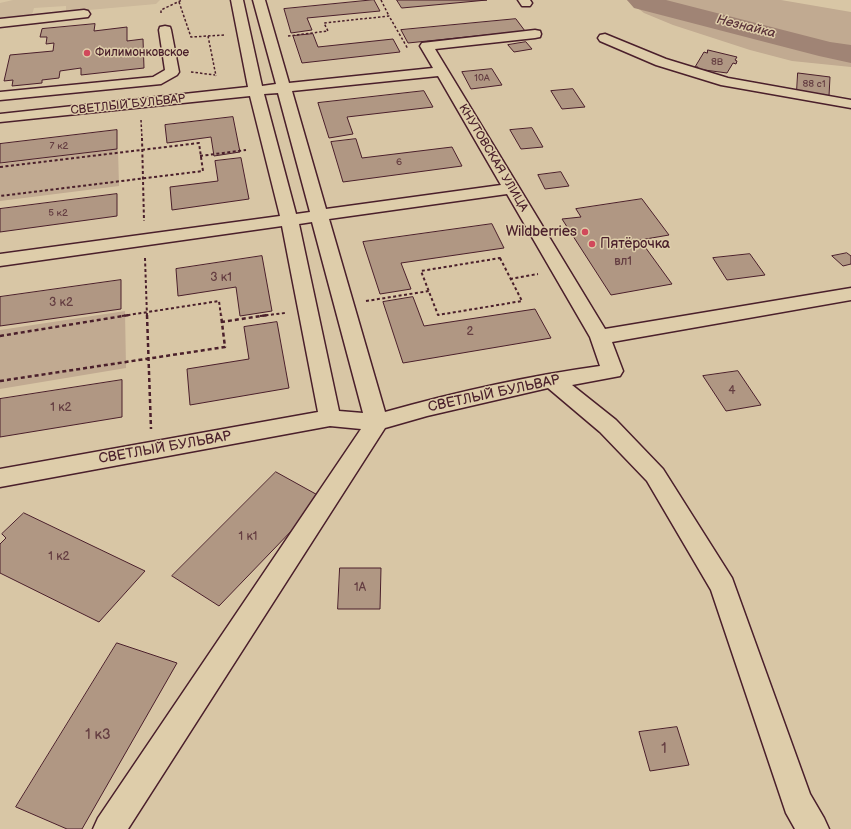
<!DOCTYPE html>
<html>
<head>
<meta charset="utf-8">
<style>
  body { margin:0 }
  canvas { display:block; background:#d8c6a5 }
</style>
</head>
<body>
<canvas width="851" height="829"></canvas>
<script>
const ctx = document.querySelector('canvas').getContext('2d');
ctx.lineJoin = 'round';
function paint(path, color) { ctx.fillStyle = color; ctx.fill(path, 'evenodd'); }
function stroke(path, color, width, dash) { ctx.strokeStyle = color; ctx.lineWidth = width; ctx.lineCap = dash ? 'butt' : 'round'; ctx.setLineDash(dash || []); ctx.stroke(path); }
function drawText(font, color, halo, rows, align = 'center') {
  ctx.font = font + ' "Balsamiq Sans",sans-serif'; ctx.lineWidth = 3; ctx.setLineDash([]); ctx.textBaseline = 'middle'; ctx.strokeStyle = halo; ctx.fillStyle = color; for (const [text, x, y, turn = 0] of rows) {
    ctx.save(); ctx.translate(x, y); ctx.rotate((+turn || 0) * Math.PI / 180); ctx.textAlign = isNaN(turn) ? turn : align; if (halo) ctx.strokeText(text, 0, 0); ctx.fillText(text, 0, 0); ctx.restore();
  }
}
paint(new Path2D(`
  M13,0H160L156,4L66,12V6L34,8L32,15L0,18V3Z`), '#ccb89b');
paint(new Path2D(`
  M627,0H781L851,12V67L792,61L750,50L673,25L644,13Z
  M118,149L119,186L0,201V164Z
  M125,311L126,368L0,389V330Z`), '#c1aa91');
paint(new Path2D(`
  M627,0H666L830,42L851,45V63L819,56L634,8Z`), '#a08475');
const building = new Path2D(`
  M374,0L380,11L307,18L312,30L291,33L284,9Z
  M397,0H487L402,8Z
  M516,19L525,31L408,43L401,30Z
  M95,24L94,31L127,27V41L143,39L144,68L81,75V68L60,71L59,78L42,80V83L12,86L13,80L4,81L10,55L53,51L54,43L46,44L47,37H40L42,29Z
  M313,34L318,47L393,39L400,52L302,63L293,36Z
  M526,42L532,49L514,52L508,45Z
  M708,50L737,57L735,60L737,61L736,64L733,63L727,73L697,69L698,67H695L704,52L707,53Z
  M492,69L502,85L471,89L462,72Z
  M798,73L830,77L829,96L797,91Z
  M573,89L585,107L562,109L551,91Z
  M424,91L433,107L347,117L353,134L329,138L318,103Z
  M233,117L240,152L214,156L211,137L167,143L165,125Z
  M532,128L543,147L521,149L510,130Z
  M117,130V149L0,163V144Z
  M356,139L362,158L452,147L462,166L343,182L331,142Z
  M241,158L249,199L172,210L170,187L218,181L215,161Z
  M561,172L569,186L545,189L538,175Z
  M117,194V216L0,232V209Z
  M642,199L669,235L640,240L672,284L611,295L562,219L581,217L576,209Z
  M492,224L504,248L401,263L411,289L380,294L363,242Z
  M847,253L851,256V264L843,266L832,256Z
  M750,254L765,275L727,280L713,258Z
  M262,256L272,311L240,316L236,287L178,296L176,269Z
  M121,280V309L0,326V297Z
  M413,297L424,326L535,309L551,338L403,363L383,302Z
  M277,322L289,388L190,405L187,369L249,359L244,327Z
  M738,371L761,405L726,411L703,376Z
  M122,380V417L0,437V399Z
  M276,472L323,498L219,606L172,576Z
  M24,513L145,571L99,622L0,573V544L6,538L2,534Z
  M340,568H381L380,609H338Z
  M117,643L177,663L82,829H67L16,807Z
  M677,727L689,765L650,771L639,732Z`);
paint(building, '#b09783');
stroke(building, '#4a1f2b', 1);
const minor = new Path2D(`
  M231,0H243L262,86L276,84L253,0H265L289,83L433,68L420,46L422,43L535,30L540,31L541,34L540,37L535,38L435,49L605,329L851,288V300L612,342L623,371L620,376L572,385L616,420L663,469L732,578L810,794L824,818L829,829H795L786,813L711,590L647,481L600,432L548,388L427,416L385,428L128,829H93L98,818L361,429L330,426L0,487V469L318,412L282,226L0,266V254L280,216L250,96L0,122V114L248,87ZM438,76L501,185L326,209L292,91ZM278,93L310,212L296,214L264,94ZM507,194L590,337L600,366C528,376 456,392 385,412L329,219ZM312,222L363,413L339,411L299,224Z
  M518,0H530L532,3L530,6H522Z
  M84,10L88,11L90,14L88,17L0,27V19Z
  M165,26L170,27L171,30L179,72L177,75L161,84L0,100V92L153,77L165,70L159,30L160,27Z
  M605,34L666,59L728,78L851,100V108L721,85L656,65L600,41L598,38L600,35Z`);
stroke(minor, '#4a1f2b', 3);
stroke(new Path2D(`
  M381,0L389,16
  M179,2L191,37L208,36L216,76
  M161,13V10L182,0
  M208,36L224,35
  M288,36L328,31L324,23L389,16L408,49
  M191,72L215,75
  M141,120L142,139`), '#4a1f2b', 1.5, [2.5, 2]);
stroke(new Path2D(`
  M142,138L144,221
  M200,156L246,150
  M0,167L199,143L203,171L0,196
  M145,258L147,316
  M500,258L522,301L438,315L421,271Z
  M510,279L538,274
  M366,301L429,291
  M122,316L219,301L221,316
  M260,316L285,313`), '#4a1f2b', 2, [3, 2.5]);
stroke(new Path2D(`
  M147,315L151,429
  M221,322L268,315
  M0,336L129,315
  M0,381L225,347L221,315`), '#4a1f2b', 2.5, [4, 3]);
paint(minor, '#decdaa');
for (const [x, y, r, color] of [
  [87,53,4,"#d1495b"],
  [585,232,4,"#d1495b"],
  [592,244,4,"#d1495b"]
]) { const dot = new Path2D(); dot.arc(x, y, r, 0, 2 * Math.PI); ctx.fillStyle = color; ctx.fill(dot); stroke(dot, '#decdaa', 1.5); }
drawText('10px', '#643d41', null, [
  ["8В",717,62],
  ["10А",482,78],
  ["88 с1",814,84],
  ["7 к2",59,146],
  ["6",399,162],
  ["5 к2",58,213]
]);
drawText('12px', '#4a1f2b', '#decdaa', [
  ["Филимонковское",95,53]
], 'left');
drawText('12px', '#4a1f2b', '#decdaa', [
  ["СВЕТЛЫЙ БУЛЬВАР",128,105,-6],
  ["КНУТОВСКАЯ УЛИЦА",493,158,59]
]);
drawText('12px', '#643d41', null, [
  ["вл1",623,262],
  ["3 к1",221,278],
  ["3 к2",61,303],
  ["2",470,332],
  ["4",732,391],
  ["1 к2",61,408],
  ["1 к1",248,537],
  ["1 к2",59,557],
  ["1А",360,588]
]);
drawText('italic 13px', '#5b333a', '#decdaa', [
  ["Незнайка",746,27,14]
]);
drawText('14px', '#4a1f2b', '#decdaa', [
  ["Wildberries",577,232],
  ["Пятёрочка",600,244,"left"]
], 'right');
drawText('14px', '#4a1f2b', '#decdaa', [
  ["СВЕТЛЫЙ БУЛЬВАР",494,394,-12],
  ["СВЕТЛЫЙ БУЛЬВАР",165,448,-10]
]);
drawText('14px', '#643d41', null, [
  ["1 к3",98,735],
  ["1",664,749]
]);
</script>
</body>
</html>
